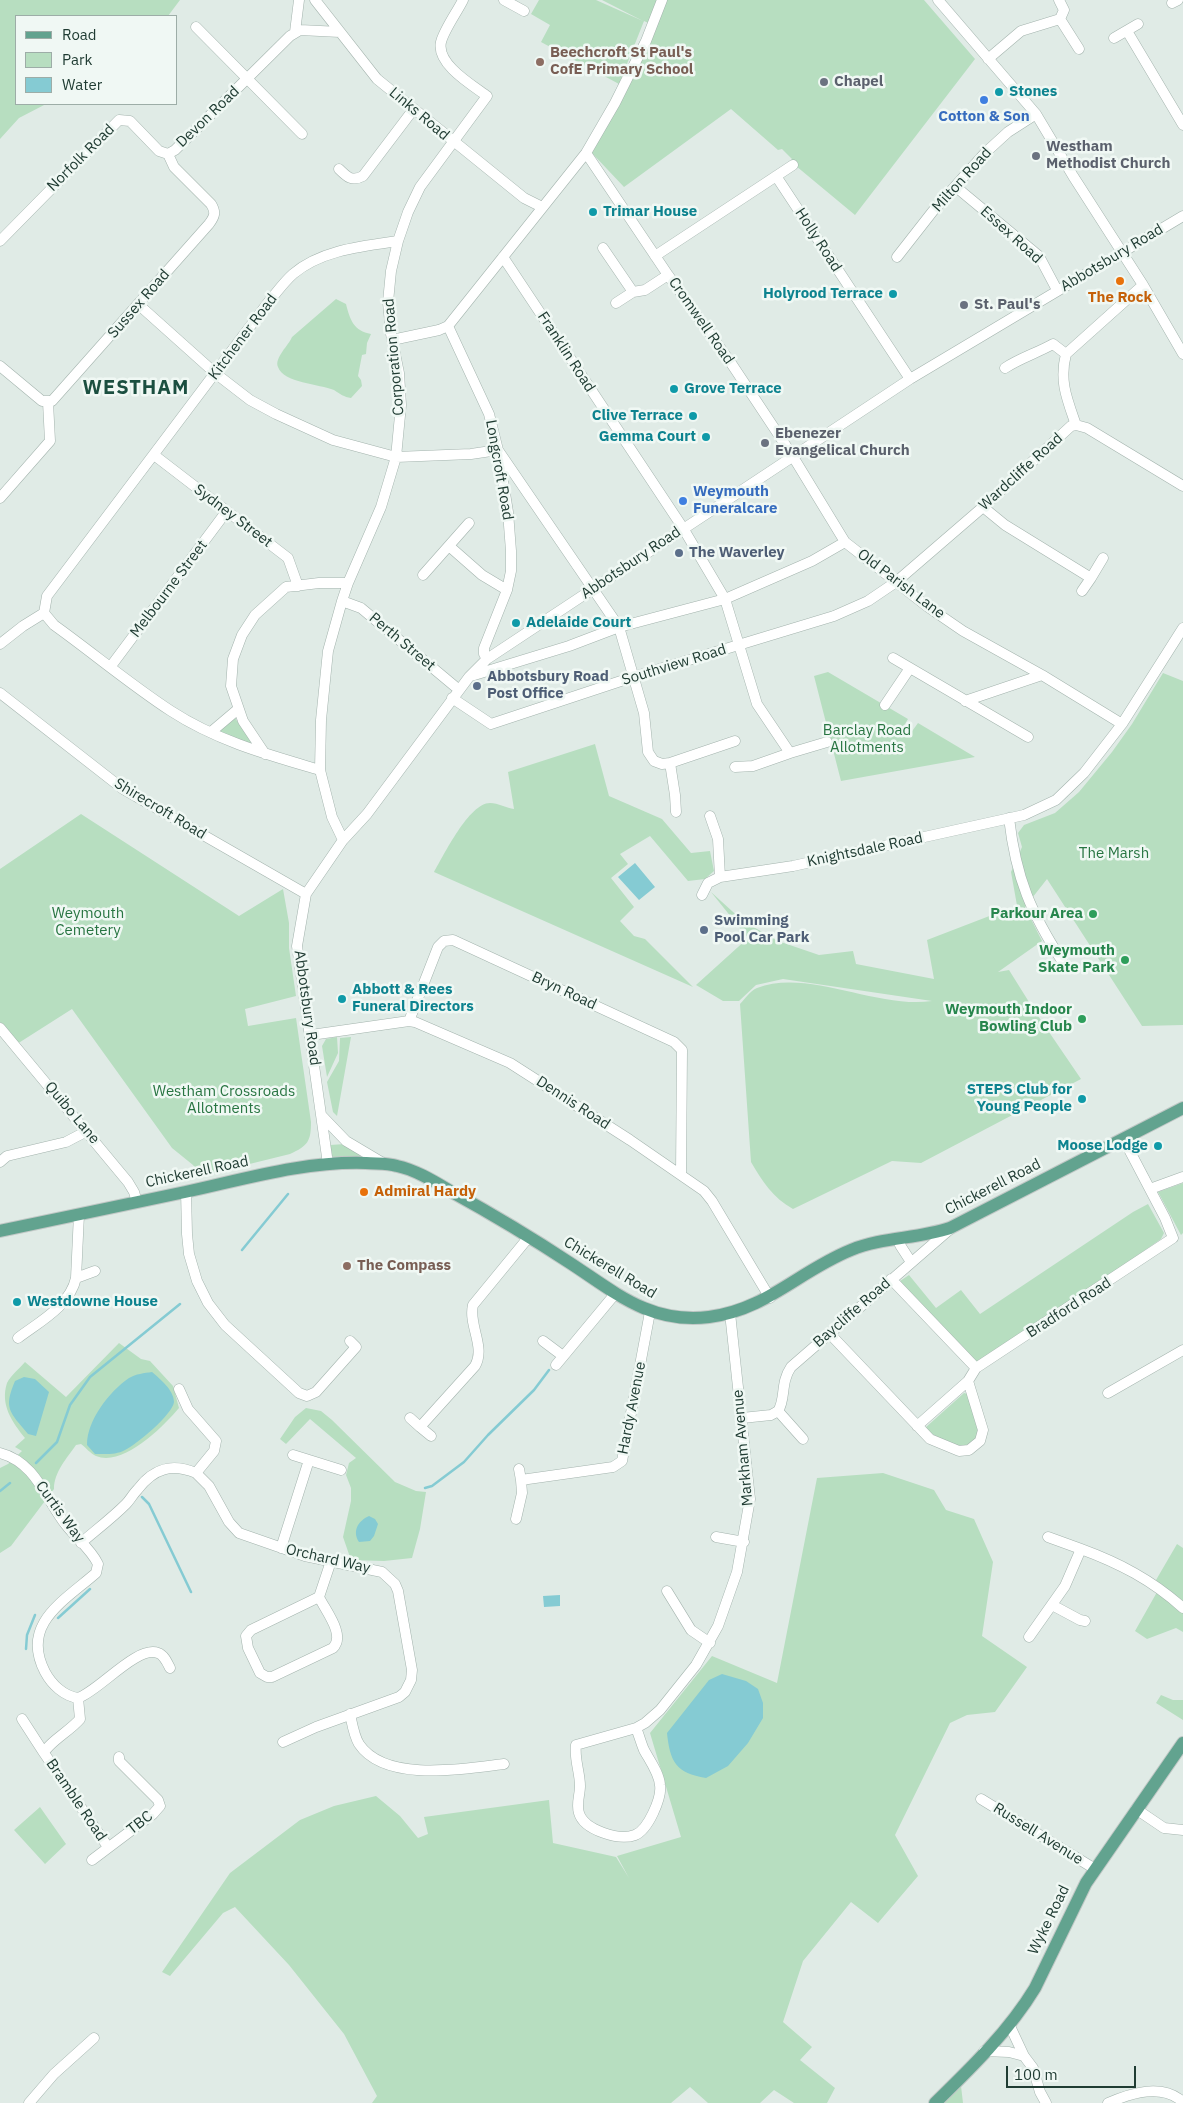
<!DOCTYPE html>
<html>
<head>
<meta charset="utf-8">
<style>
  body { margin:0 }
  #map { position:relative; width:1183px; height:2103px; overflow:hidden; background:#e0ebe6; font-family:"IBM Plex Sans",sans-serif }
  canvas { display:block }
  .legend { position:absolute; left:15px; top:15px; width:162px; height:90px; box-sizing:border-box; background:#f0f8f4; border:1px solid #9dada7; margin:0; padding:6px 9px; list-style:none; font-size:15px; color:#203c33 }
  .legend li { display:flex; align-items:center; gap:10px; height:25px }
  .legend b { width:25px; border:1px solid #9dada7 }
  .scale { position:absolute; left:1006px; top:2066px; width:130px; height:22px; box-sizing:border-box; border:2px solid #203c33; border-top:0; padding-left:6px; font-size:15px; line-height:18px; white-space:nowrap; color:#203c33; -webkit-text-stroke:4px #f0f8f4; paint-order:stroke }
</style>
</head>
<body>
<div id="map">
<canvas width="1183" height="2103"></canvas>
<ul class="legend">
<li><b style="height:6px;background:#62a38f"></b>Road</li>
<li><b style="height:14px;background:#b7dec0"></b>Park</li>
<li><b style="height:14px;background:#85cbd3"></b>Water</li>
</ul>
<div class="scale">100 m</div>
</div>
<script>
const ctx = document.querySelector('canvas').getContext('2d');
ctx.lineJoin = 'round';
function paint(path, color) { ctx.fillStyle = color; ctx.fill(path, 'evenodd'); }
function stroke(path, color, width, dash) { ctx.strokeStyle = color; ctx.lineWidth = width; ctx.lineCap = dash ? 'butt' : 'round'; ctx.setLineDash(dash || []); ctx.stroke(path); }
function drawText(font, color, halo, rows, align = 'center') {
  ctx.font = font + ' "IBM Plex Sans",sans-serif'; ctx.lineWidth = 5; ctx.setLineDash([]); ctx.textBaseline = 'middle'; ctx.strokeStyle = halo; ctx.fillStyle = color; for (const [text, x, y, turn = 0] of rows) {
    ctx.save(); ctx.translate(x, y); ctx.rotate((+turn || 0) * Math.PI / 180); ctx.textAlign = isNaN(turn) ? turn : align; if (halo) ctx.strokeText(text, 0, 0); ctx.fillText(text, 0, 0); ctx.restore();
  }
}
paint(new Path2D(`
  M0,0H180L168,16H16V104H46L19,118L0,139Z
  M539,0H596L643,21L602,0H924L975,59L855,215L790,161L792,159L782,149L778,150L731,109L624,187L590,151L655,26L644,21L619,84L541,42L550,25L531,14Z
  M336,299L346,304C350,320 354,331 371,334L367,343L366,354L362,355L358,376L361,380L362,386L351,398C344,397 340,394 334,390C320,384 283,383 278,367C274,358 289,345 292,337Z
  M828,672L908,719L902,729L910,734L918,723L975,757L841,781L814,676Z
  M1163,673L1183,681V1025L1142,1026L1047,879L1025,907L1042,941L998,972L1009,970L1034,1010L1081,1079L921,1163L892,1161L793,1209C773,1198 762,1181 751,1162L740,1004C745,999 750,991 757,988C807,968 877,1009 932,1001L783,979L756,985L739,1001H723L696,985L748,938L711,892L743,921L778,941L819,955L853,951L856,964L934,979L927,940L992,915L1018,911L1011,872L1022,847L1018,833L1024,825L1055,813L1079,792L1112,752L1132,724Z
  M232,714L251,740L250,745L215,734Z
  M595,744L609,796L662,819L691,853L710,851L714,871L705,879L688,881L650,836L620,854L628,864L611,878L634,907L620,921L634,936L645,939L693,987L434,872C444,855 469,803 490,803C498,803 507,808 514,809L508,772Z
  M81,814L239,916L283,889L289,923V948L296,996L245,1009L248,1026L296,1018L311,1122C311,1141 308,1146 290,1154L201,1176L193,1165L172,1148L72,1009L17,1044L0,1022V869Z
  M337,1037L338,1053L327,1077L322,1046L326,1039Z
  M351,1037L337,1116L333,1112L327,1082L339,1061L340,1038Z
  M345,1144L362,1155L360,1157L335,1158L332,1156L330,1145Z
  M1183,1183V1233L1181,1235L1158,1192Z
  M1148,1204L1164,1233L1161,1239L978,1367L900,1281L909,1275L936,1308L961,1290L980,1314L1133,1212Z
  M119,1343L141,1359L150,1361L173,1386L179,1408C163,1427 123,1467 96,1456C91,1454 85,1447 81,1444L76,1445C67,1458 54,1472 54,1489L11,1546L0,1553V1468L8,1464L22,1451L15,1447L25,1438C12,1422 0,1405 7,1383C11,1375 20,1368 25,1362L66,1397Z
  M964,1393L968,1394C971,1404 978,1417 979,1427C979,1433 977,1437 973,1441C960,1454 935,1437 925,1428Z
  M306,1408L321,1411L332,1420L395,1482L416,1491L426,1492L420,1529L412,1558L384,1561L351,1560L343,1537L351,1501V1488L346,1475L349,1463L356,1458L310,1419L286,1444L280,1439L295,1417Z
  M883,1473L934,1490L946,1510L974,1519L993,1562L982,1636L1027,1667L995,1712L967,1715L950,1723L895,1835L918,1876L878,1923L851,1902L803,1961L783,2022L812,2047L800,2060L835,2088L827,2103H794L774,2090L760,2103H708L690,2087L671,2103H372L377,2096L344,2034L289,1965L235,1907L223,1913L170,1976L162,1972L230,1873L300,1820L334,1806L376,1796L400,1816L418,1838L428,1834L424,1817L549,1800L553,1843L616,1857L629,1878L617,1856L681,1837L650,1733L712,1656L777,1683L817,1478Z
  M1177,1544L1183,1548V1632L1176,1628L1147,1639L1135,1631L1161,1585L1156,1580Z
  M1161,1695L1173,1700H1183V1720L1156,1703Z
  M40,1807L66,1844L45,1864L14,1830Z
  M961,2086L963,2103H940L955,2089Z`), '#b7dec0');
paint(new Path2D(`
  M635,863L655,887L639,900L618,877Z
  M152,1372C160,1379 174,1390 174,1402C173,1414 136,1445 125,1450C116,1455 106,1454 95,1454L87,1445C87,1420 109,1392 129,1378C136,1374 144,1373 152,1372Z
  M24,1377L35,1379L49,1392L36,1436L28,1434C10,1412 3,1409 15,1381Z
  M369,1516L375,1519L378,1524L374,1536L370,1541L359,1542C352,1531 358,1521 369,1516Z
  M560,1595V1606L544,1607L543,1596Z
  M722,1674L746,1681L758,1689L763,1703V1718L748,1743L728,1766L706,1778C676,1773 670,1762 667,1733L709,1680Z`), '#85cbd3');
stroke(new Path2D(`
  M242,1250L288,1194
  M36,1463L57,1442L70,1405L90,1377L180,1304
  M425,1488L432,1486L464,1462L488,1435L534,1390L549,1370
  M0,1491L10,1483
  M142,1497L149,1504L191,1592
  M58,1618L90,1589
  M26,1649L27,1635L35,1615`), '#85cbd3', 2.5);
const minor = new Path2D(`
  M315,0L377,79L524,198L542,207
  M504,0L524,11
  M938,0L1036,114L1073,176L1143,285L1183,354
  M1172,3L1178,0
  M1060,19L1079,49
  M196,27L302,134
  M1127,31L1183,125
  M295,32L299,0
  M1114,38L1138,24
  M988,59L1021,31L1060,19L1064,10L1059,0
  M586,153L668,275L731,363L792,455L845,542L928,607L963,631L1042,675L1122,724
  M168,154L175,150L290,36L300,30L340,32
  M339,169C347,177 352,182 363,176L413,110
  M776,176L910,379
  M956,187L1039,256L1057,290
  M0,241L119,120L130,121L159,151L168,154
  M603,248L633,292L645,290L668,275
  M655,256L793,165
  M503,257L683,528L725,599L757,704L790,753L827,742
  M897,257L933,211L985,153L1008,132L1036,114
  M616,303L633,292
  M139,305L215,373L250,400L276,414L333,440L396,457L471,454L498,450L619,627L644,713L648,752L654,761L662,764L670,763L735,741
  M392,340L439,330L448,326
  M0,366L42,401H52L209,224C215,216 216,212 211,204L174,167L168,154
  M1005,368C1020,358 1037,353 1053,344L1066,354
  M1076,425C1067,399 1059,381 1066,354L1143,285
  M154,455L288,558L298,586
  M0,498L50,441L48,402
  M983,507L1005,525L1091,578L1103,558
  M449,546L482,575L507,590
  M423,575L469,523
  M1082,591L1091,578
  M342,601L361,608L458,689
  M44,613L47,596L270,300C277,292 284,282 293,274C321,250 363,246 398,241
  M44,613L54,625C93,653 131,685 171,711C217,741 269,755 320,770
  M0,644L23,626L44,613
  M893,658L1028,737
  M487,659L484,654V648L507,590L511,571V551L508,512L498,450L489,414L448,326L586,153L615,103L646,41L662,0
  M111,666L226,512
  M471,676L569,646L619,627L725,599L812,561L845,542
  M0,693L123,789L306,894
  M452,698L491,724L633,677L834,616L868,601L896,582L983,507L1071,426L1076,425L1087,428L1183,486
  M965,701L1042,675
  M885,705L910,668
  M211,732L237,710
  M265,754L243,721L231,686L233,659L242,635L255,615L286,587L319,583H348
  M670,763L675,795L676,812
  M735,767L753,766L790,753
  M710,816L718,839L720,877
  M1009,818C1016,879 1031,913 1064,964
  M343,840L332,817L320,770L321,720L328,651L342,601L348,583L381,507L396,457L401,405L399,373L391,334L388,302L391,271L398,241L408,212L420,187L487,96C472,85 436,64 441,42C444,30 457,12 463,0
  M702,895L708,883L720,877L793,866L1024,815L1056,800L1084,773L1122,724L1183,628
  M409,1021L438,947L444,941L453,940L674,1042L682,1050L681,1174
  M0,1028L128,1182L134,1192L137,1202
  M311,1035L409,1021L415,1022L510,1063L630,1140L704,1191L712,1201L770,1298
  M322,1116L346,1141L383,1163
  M0,1162L7,1156L66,1142L87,1131
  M328,1164L297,946L306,894L343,840L367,814L469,677L487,659L910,379L1183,216
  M1150,1189L1183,1177
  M186,1191L187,1234L189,1254L197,1281L208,1303L225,1325L299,1393L307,1396L316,1392L356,1347L350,1341
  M899,1238L900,1245L911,1262
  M76,1278L95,1271
  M891,1279L976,1368
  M829,1333L930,1439L959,1451L969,1450L980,1441L983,1430L968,1381
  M18,1338C39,1322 70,1306 76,1278L79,1214
  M543,1341L563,1356
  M556,1365L615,1294
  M1108,1393L1183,1350
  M778,1411C786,1399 780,1383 791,1367L949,1230
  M410,1418L420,1427L475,1366C486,1347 468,1325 473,1305L528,1238
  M742,1418L771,1415L778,1411L803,1439
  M917,1426L968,1381L976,1368L1173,1238L1165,1218L1124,1140
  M420,1427L431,1436
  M0,1453C36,1462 46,1500 66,1525C76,1538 91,1549 98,1564L96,1573C64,1601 20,1624 45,1672C52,1685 64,1696 78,1698C99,1691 137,1645 158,1653C164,1655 167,1662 170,1668
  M293,1455L341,1470
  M519,1469L521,1480
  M196,1473L209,1486L229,1522L239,1533L305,1556L382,1572L395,1584L398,1591L412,1670L411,1680L405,1692L399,1697L316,1727L283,1742
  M516,1519L522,1493L521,1480L613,1467L622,1461L650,1312
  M716,1537L744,1542
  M1048,1537L1081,1549
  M81,1543C96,1530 112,1518 126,1504C130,1500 133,1494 138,1489C154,1468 172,1463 196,1473L214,1451L216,1441L188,1409L179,1389
  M281,1548L309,1460
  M667,1591L691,1630L710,1643
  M319,1597C325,1610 346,1635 333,1648L272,1677H267L260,1673L248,1648L246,1636L251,1630L319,1597L331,1561
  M1052,1605L1080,1620L1085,1621
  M1029,1637L1065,1586L1081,1549C1119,1563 1152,1580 1183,1608
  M78,1698L80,1719C71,1730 48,1743 44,1753L108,1847
  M350,1714C352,1723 354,1736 359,1744C385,1783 464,1769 504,1764
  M22,1719L44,1753
  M636,1728C639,1735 641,1743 644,1750C650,1761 659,1773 660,1785C662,1798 648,1830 635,1835C619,1841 584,1830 579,1813C576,1804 580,1795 580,1786C580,1772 574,1759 576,1745L636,1728L645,1723L660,1710L696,1665L718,1626L737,1572L750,1499L730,1313
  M981,1799L1095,1869
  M1136,1809L1164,1828L1183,1830
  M92,1860L153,1814L160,1806L158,1800L119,1761V1757
  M1009,2024L1024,2056L1033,2068L1040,2092L1046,2103
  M984,2051L1009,2052L1024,2056
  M29,2103L54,2074L94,2038
  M1108,2103C1131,2093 1162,2083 1183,2102`);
const major = new Path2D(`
  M0,1231C62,1218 123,1205 185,1192C245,1179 304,1161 366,1163C376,1164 387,1163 397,1166C416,1170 435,1182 452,1192C492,1214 532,1238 570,1263C616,1293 650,1324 709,1317C766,1310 799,1271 851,1250C883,1237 917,1239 950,1228L1183,1108
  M935,2103C971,2068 1009,2031 1035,1988L1086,1883L1183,1743`);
stroke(minor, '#a3b3ad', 11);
stroke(major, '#c1c8c6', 14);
stroke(minor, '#fff', 10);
stroke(major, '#62a38f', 12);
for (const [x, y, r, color] of [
  [540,62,5,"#8d6e63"],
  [824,82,5,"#6b7280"],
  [999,92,5,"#0f9aa8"],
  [984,100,5,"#3f7fe0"],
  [1036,156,5,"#6b7280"],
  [593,212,5,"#0f9aa8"],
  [1120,281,5,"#e8710a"],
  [893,294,5,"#0f9aa8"],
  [964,305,5,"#6b7280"],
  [674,389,5,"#0f9aa8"],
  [693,416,5,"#0f9aa8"],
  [706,437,5,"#0f9aa8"],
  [765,443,5,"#6b7280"],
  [683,501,5,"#3f7fe0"],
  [679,553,5,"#5c6f8a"],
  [516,623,5,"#0f9aa8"],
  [477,686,5,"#5c6f8a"],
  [1093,914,5,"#2e9e5b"],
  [704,930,5,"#5c6f8a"],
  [1125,960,5,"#2e9e5b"],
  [342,999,5,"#0f9aa8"],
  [1082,1019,5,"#2e9e5b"],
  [1082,1099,5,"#0f9aa8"],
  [1158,1146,5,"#0f9aa8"],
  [364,1192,5,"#e8710a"],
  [347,1266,5,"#8d6e63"],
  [17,1302,5,"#0f9aa8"]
]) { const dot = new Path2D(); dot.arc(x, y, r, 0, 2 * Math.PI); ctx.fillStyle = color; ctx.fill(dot); stroke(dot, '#f0f8f4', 2); }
drawText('bold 15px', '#785e54', '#f0f8f4', [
  ["Beechcroft St Paul's",550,53],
  ["CofE Primary School",550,70],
  ["The Compass",357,1266]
], 'left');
drawText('bold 15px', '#5b616d', '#f0f8f4', [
  ["Chapel",834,82],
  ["Westham",1046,147],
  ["Methodist Church",1046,164],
  ["St. Paul's",974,305],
  ["Ebenezer",775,434],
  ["Evangelical Church",775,451]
], 'left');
drawText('bold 15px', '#0d838f', '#f0f8f4', [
  ["Stones",1009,92],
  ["Trimar House",603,212],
  ["Holyrood Terrace",883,294,"right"],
  ["Grove Terrace",684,389],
  ["Clive Terrace",683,416,"right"],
  ["Gemma Court",696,437,"right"],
  ["Adelaide Court",526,623],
  ["Abbott & Rees",352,990],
  ["Funeral Directors",352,1007],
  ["STEPS Club for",1072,1090,"right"],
  ["Young People",1072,1107,"right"],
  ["Moose Lodge",1148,1146,"right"],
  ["Westdowne House",27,1302]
], 'left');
drawText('15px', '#203c33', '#f0f8f4', [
  ["Links Road",419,114,40],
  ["Devon Road",208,117,-44],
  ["Norfolk Road",81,158,-45],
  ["Milton Road",962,180,-48],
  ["Essex Road",1011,235,42],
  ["Holly Road",818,240,57],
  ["Abbotsbury Road",1112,258,-31],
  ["Sussex Road",139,304,-49],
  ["Cromwell Road",701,321,55],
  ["Kitchener Road",243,337,-53],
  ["Franklin Road",566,352,57],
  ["Corporation Road",394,357,-95],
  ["Longcroft Road",499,470,80],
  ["Wardcliffe Road",1021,472,-42],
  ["Sydney Street",233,516,37],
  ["Abbotsbury Road",631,563,-34],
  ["Old Parish Lane",901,584,37],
  ["Melbourne Street",169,589,-53],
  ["Perth Street",402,642,40],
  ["Southview Road",674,665,-17],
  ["Shirecroft Road",160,809,31],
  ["Knightsdale Road",865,850,-12],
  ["Bryn Road",564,991,25],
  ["Abbotsbury Road",307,1008,82],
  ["Dennis Road",573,1103,33],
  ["Quibo Lane",72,1113,50],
  ["Chickerell Road",197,1172,-12],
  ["Chickerell Road",993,1187,-27],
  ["Chickerell Road",610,1268,31],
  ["Bradford Road",1069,1308,-33],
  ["Baycliffe Road",852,1313,-41],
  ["Hardy Avenue",632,1408,-79],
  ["Markham Avenue",743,1448,-95],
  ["Curtis Way",60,1512,54],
  ["Orchard Way",328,1559,13],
  ["Bramble Road",76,1800,56],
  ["TBC",140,1823,-38],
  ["Russell Avenue",1038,1834,32],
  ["Wyke Road",1049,1920,-64]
]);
drawText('bold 15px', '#366cbe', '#f0f8f4', [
  ["Cotton & Son",984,117],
  ["Weymouth",693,492,"left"],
  ["Funeralcare",693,509,"left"]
]);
drawText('bold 15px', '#c56008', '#f0f8f4', [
  ["The Rock",1120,298],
  ["Admiral Hardy",374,1192,"left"]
]);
drawText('bold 15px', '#4e5e75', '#f0f8f4', [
  ["The Waverley",689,553],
  ["Abbotsbury Road",487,677],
  ["Post Office",487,694],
  ["Swimming",714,921],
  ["Pool Car Park",714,938]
], 'left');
drawText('15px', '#287542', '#f0f8f4', [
  ["Barclay Road",867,731],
  ["Allotments",867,748],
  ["The Marsh",1114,854],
  ["Weymouth",88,914],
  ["Cemetery",88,931],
  ["Westham Crossroads",224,1092],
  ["Allotments",224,1109]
]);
drawText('bold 15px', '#27864d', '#f0f8f4', [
  ["Parkour Area",1083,914],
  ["Weymouth",1115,951],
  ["Skate Park",1115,968],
  ["Weymouth Indoor",1072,1010],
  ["Bowling Club",1072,1027]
], 'right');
ctx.letterSpacing = '1px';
drawText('bold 20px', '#1b4f40', '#f0f8f4', [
  ["WESTHAM",136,388]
]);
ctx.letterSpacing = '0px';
</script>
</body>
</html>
